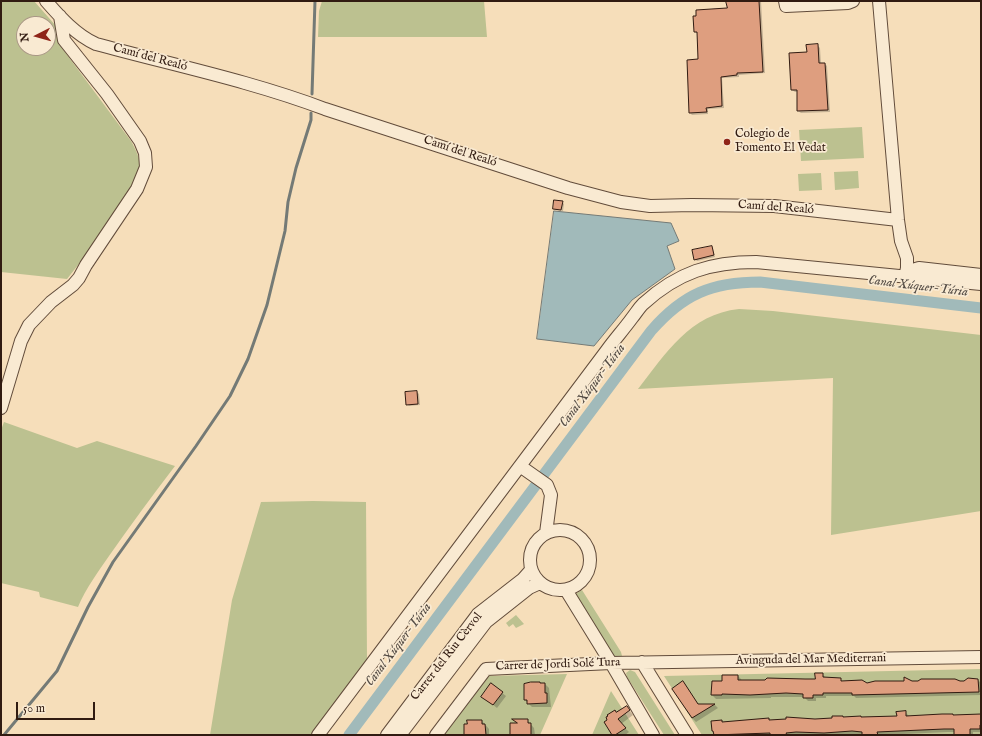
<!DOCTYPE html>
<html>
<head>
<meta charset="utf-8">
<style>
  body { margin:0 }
  #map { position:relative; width:982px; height:736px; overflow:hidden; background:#f6deba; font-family:"IM FELL English",serif }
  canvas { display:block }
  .frame { position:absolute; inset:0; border:2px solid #311b11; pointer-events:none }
  .north { position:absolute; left:16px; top:16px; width:40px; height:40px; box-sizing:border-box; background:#f9ead2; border:1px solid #a99785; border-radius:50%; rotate:264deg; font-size:11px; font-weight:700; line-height:16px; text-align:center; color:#311b11 }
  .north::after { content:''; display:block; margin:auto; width:14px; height:18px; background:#8f2418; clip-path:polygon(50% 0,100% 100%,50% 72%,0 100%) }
  .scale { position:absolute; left:16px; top:702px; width:79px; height:18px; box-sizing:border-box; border:2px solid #311b11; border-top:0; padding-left:5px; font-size:12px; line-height:14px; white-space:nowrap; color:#311b11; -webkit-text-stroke:3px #f9ead2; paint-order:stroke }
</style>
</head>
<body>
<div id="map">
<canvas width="982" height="736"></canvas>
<div class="frame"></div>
<div class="north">N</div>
<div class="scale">50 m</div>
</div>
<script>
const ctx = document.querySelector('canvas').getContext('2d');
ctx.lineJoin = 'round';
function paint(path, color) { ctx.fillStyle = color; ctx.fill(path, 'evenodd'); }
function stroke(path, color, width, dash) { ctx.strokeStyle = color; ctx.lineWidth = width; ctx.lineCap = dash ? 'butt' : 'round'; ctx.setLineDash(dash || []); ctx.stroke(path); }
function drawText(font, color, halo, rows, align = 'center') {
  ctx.font = font + ' "IM FELL English",serif'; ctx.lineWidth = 3.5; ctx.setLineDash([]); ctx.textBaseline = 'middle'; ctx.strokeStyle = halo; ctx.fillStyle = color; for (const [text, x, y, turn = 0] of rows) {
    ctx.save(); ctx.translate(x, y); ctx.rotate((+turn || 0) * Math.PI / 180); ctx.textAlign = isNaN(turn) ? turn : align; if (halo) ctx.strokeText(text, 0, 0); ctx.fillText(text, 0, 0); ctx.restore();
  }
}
paint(new Path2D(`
  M1,1H34L56,26L62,48L131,141C136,150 140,158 141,169L116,217L67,279L1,272ZM24,24H48V48H24Z
  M322,1H484L487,37H318L319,11Z
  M862,127L864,158L801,161L799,130Z
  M858,171L859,188L835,190L834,172Z
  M821,173L822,190L799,191L798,174Z
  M739,309L773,311L981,335V511L831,535L833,378L638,389C666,353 690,314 739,309Z
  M4,422L77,448L97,441L175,466C152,496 130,526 109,556C98,572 86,588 78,607L40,597L39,592L1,583V430Z
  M313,501L366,502L367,661L312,735H210L232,600L261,502Z
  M582,590L621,652L622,656L620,659L614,658L574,595Z
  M516,615L524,624L516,628L513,624L509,627L506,623Z
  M981,669V735H702L664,676Z
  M630,670L635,672L675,735H664L627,677L626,673Z
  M567,674L540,735H444L488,676Z
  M611,691L639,735H592Z`), '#bcc190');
const water = new Path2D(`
  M554,211L671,223L679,241L667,246L675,269L632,300L594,346L537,339Z`);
paint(water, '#a1baba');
stroke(water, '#747a76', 1);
paint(new Path2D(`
  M727,1H761L765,73L739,75V77L722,78L724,108L708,109V114L692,115L690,113L688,61L699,60L698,34L695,32L728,9Z
  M818,46L820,48L821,64H825L827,66L830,112L801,113L798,111V92H795L792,90L808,53Z
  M562,202L564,204L563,211L556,210L554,208Z
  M712,247L713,249L715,257L697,261L695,259Z
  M417,392L419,394L420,405L409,406L407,404Z
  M822,674L826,678L840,679L843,682L867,684L959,682L978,680L981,683V695L856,698L854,696H826V698H816V701H808L804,697H771V698L716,699L712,695L713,682H723L738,676L741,679L742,681L816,680Z
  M683,683L699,705H715L718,708L696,722L692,718Z
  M545,684L549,688L551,707H532L525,700Z
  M502,693L506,696L497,708L487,700Z
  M627,707L633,715L621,724L629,732L625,735H613L616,713Z
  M905,712L909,716H981V732H973V735H956L955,732H948L881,735H715L722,721L723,723L768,719L770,721L898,717Z
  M514,720H527L534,728L535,735H511L518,724Z
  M468,721H482L489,729V735H465Z`), '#0003');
stroke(new Path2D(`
  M312,94L315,1
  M4,735L57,671L88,607L113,562L196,446L230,396L248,359L267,305L285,231L288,202L296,168L311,120V113`), '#747a76', 3);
stroke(new Path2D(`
  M349,735L651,331C683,294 712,282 760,282L981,308`), '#a1baba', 11);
const building = new Path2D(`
  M726,1H759L763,72L737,73V75L721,77L722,106L706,108L707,112L689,113L687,60L698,59L697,32H694L693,16H696V10L727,8Z
  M818,44L819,63H825L828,110L797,111V90H791L789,53L807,52L806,45Z
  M554,200L563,201L561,210L553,209Z
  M712,246L714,255L694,260L692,250Z
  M417,391L418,404L406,405L405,392Z
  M815,673H823V677L841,678V681L862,680L867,683L875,681H904V677L912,681H918L921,679H955L960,681H964L968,678L978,679L979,692L852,695V693H823V695H813V698H803V694L786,693L750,695L722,694V695H711L712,681H722V675H738V680H765L767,678L805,679H815Z
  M683,681L698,704H715L692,718L672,689Z
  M531,682H540V683H545V693H547V703L527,704V700H524V684Z
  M491,683L503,692L493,705L481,697Z
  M627,706L630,710L618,719L626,728L615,735H612L604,722L607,720L606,717L608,716L607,715L615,710L616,712Z
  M906,711V716L942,714H953V715L981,714V725H980V729H970V735H954V729H944L877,732L878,735H862V732L852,731L824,733L796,732L786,733L787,735H770V733L714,735L713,731H712L711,721L722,720V722L769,718V720L786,719V717L815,719L832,718V716H843V717L861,716V717L897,716L896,712Z
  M512,719H528V723H531V735H510V723H517Z
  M467,720H482V724H485L486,735H464V724H467Z`);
paint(building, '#de9e7f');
stroke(building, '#311b11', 1);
const minor = new Path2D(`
  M46,1C60,17 76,35 96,44C173,65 251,81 325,109L568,188L621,202L650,206L692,205L774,206L898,220
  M785,1L786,6L848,3L853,1
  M879,1L898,220L901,241L907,258V268L905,277
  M905,277L909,271L919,268L981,275
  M1,408L21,341L29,325L51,302L73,285L79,278L86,265L137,189L146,167L145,153L140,141L107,94L64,40L60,16
  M520,466L547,485L551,495L546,533
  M530 560a30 30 0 1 1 60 0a30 30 0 1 1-60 0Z
  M566,590L611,663L653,735
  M642,662L687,735
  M318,735L607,350C615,339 624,329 632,318C636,313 639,308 643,304C678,272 711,262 756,262L981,284
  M387,735L478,614L523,579L531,570
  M400,735L486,622L529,588L540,583
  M436,735L486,669L611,663L981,657`);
stroke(minor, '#624c3b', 14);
stroke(minor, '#f9ead2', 12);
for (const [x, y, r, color] of [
  [727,142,4,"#8f2418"]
]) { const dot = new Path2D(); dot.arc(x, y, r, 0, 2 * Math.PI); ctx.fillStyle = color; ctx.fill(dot); stroke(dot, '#f9ead2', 1.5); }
drawText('12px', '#311b11', '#f9ead2', [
  ["Camí del Realó",150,58,15],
  ["Camí del Realó",460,152,18],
  ["Camí del Realó",776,208,4],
  ["Carrer del Riu Cèrvol",447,657,-52],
  ["Avinguda del Mar Mediterrani",811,660,-1],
  ["Carrer de Jordi Solé Tura",558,665,-2]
]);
drawText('12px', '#311b11', '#f9ead2', [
  ["Colegio de",735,135],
  ["Fomento El Vedat",735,149]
], 'left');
drawText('italic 13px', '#534b44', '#f9ead2', [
  ["Canal Xúquer-Túria",918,287,7],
  ["Canal Xúquer-Túria",593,386,-53],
  ["Canal Xúquer-Túria",399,645,-53]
]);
</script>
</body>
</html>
